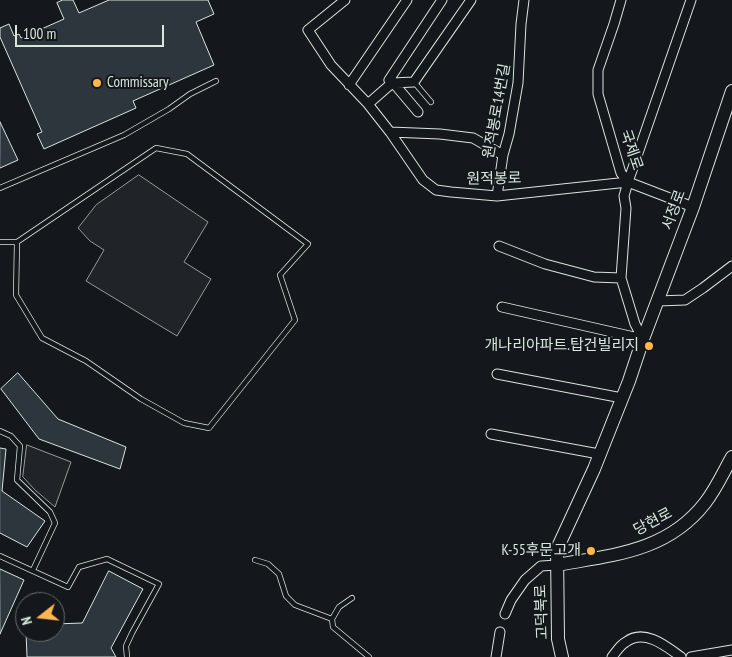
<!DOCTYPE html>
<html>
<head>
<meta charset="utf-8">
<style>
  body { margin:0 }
  #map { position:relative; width:732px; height:657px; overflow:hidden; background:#14181c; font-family:"PT Sans Narrow",sans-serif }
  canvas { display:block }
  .north { position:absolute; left:15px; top:592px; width:50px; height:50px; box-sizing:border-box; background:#14181c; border:1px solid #626a69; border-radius:50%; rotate:254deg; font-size:14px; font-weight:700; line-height:20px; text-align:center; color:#d8e6dc }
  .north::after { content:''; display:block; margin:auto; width:18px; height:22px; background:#ffb74d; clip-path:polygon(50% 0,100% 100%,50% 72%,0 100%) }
  .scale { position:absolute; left:15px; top:25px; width:149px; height:22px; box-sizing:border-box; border:2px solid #d8e6dc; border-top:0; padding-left:6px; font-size:15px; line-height:18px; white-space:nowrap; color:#d8e6dc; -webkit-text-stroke:4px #14181c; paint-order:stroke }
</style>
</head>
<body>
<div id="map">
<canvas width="732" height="657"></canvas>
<div class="north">N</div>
<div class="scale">100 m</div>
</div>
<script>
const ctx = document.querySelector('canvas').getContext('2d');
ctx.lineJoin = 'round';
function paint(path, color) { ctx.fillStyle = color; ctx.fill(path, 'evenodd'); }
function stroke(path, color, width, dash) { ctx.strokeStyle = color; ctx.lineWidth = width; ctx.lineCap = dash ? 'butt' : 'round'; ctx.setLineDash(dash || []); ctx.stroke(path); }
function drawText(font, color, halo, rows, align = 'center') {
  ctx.font = font + ' "PT Sans Narrow","Noto Sans KR",sans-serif'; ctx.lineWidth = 4; ctx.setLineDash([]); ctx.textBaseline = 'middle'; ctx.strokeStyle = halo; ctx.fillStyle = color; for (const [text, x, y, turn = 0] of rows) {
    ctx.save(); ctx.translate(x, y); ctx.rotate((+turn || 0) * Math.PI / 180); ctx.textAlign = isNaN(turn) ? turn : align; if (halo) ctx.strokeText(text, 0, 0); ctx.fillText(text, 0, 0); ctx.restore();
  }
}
const green = new Path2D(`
  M139,175L208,222L184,262L211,279L177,336L86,281L104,250L90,241L78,228L96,205Z
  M27,445L71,462L55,507L35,490L23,477Z`);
paint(green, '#202428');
stroke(green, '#939e99', 1);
const building = new Path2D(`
  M63,0H73L79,13L109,0H208L214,14L196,22L214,65L133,101L136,108L44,149L37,134L42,132L0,37V28L9,24L14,36L19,34L21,38L64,19L57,3Z
  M0,122L18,160L0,168Z
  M18,373L58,419L126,447L120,469L39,439L1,389Z
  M0,448L6,449L2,491L45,521L27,547L0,533Z
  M0,569L24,580L0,634Z
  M109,571L143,589L111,648L116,657H27L26,632H55V624L82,623Z`);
paint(building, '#2c363c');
stroke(building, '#d8e6dc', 1);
const lane = new Path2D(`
  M414,82L431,102
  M0,188L124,135L169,109L190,94L216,81
  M0,242H17L156,148L187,154L308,244L280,275L295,320L209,428L184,423L141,399L86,361L42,338L16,295L17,242
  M0,431L11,436L20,446L17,480L50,512L55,523L33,570
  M0,556L68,587L79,567L107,559L159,584L132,633L126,646L127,657
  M255,560L268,564L279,574L286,596L295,605L332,619
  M352,598L339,607L332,619L333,627L369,657`);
const street = new Path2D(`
  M345,0L308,30L331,65L368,104L390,132L423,180L436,190L451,192L497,196L628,182L693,207
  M621,0L614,24L598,70V94L621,173L628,182L624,196L626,208L621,278L635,324L643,339
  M349,85L407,0
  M368,104L392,83L414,82L471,0
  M418,112L396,86L389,80L442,0
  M390,132L440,134L473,138L503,155
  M628,182L691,0
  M497,196L503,155L509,134L518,83L521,24L524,0
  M499,246L545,264L594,277L621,278
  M658,301L685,300L703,288L732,266
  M502,307L643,339
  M497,374L622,398
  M491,434L599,454
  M505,614L511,600L525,580L541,566L557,565
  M496,657L500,632
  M612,657C616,652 620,645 626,642C644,628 666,646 681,657
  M691,657L732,650`);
const secondary = new Path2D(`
  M557,565C612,555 667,552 705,503C716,489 723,473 732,457
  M562,657L558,639L557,549L594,469L629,381L643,339L693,207L732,91`);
stroke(lane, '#d8e6dc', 6);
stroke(street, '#d8e6dc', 11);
stroke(secondary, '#d8e6dc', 14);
stroke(lane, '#14181c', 4.5);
stroke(street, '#14181c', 9);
stroke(secondary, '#14181c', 12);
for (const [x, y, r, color] of [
  [97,83,5,"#ffb74d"],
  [649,346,5,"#ffb74d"],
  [591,551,5,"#ffb74d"]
]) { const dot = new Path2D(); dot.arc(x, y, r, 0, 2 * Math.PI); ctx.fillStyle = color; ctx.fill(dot); stroke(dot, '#14181c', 2); }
drawText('15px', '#d8e6dc', '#14181c', [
  ["Commissary",107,83,"left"],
  ["개나리아파트.탑건빌리지",639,346],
  ["K-55후문고개",581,551]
], 'right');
drawText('15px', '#d8e6dc', '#14181c', [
  ["원적봉로14번길",497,111,-80],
  ["국제로",631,150,71],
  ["원적봉로",494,179,-1],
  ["서정로",674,210,-70],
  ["당현로",653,522,-28],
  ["고덕북로",542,612,-92]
]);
</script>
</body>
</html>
